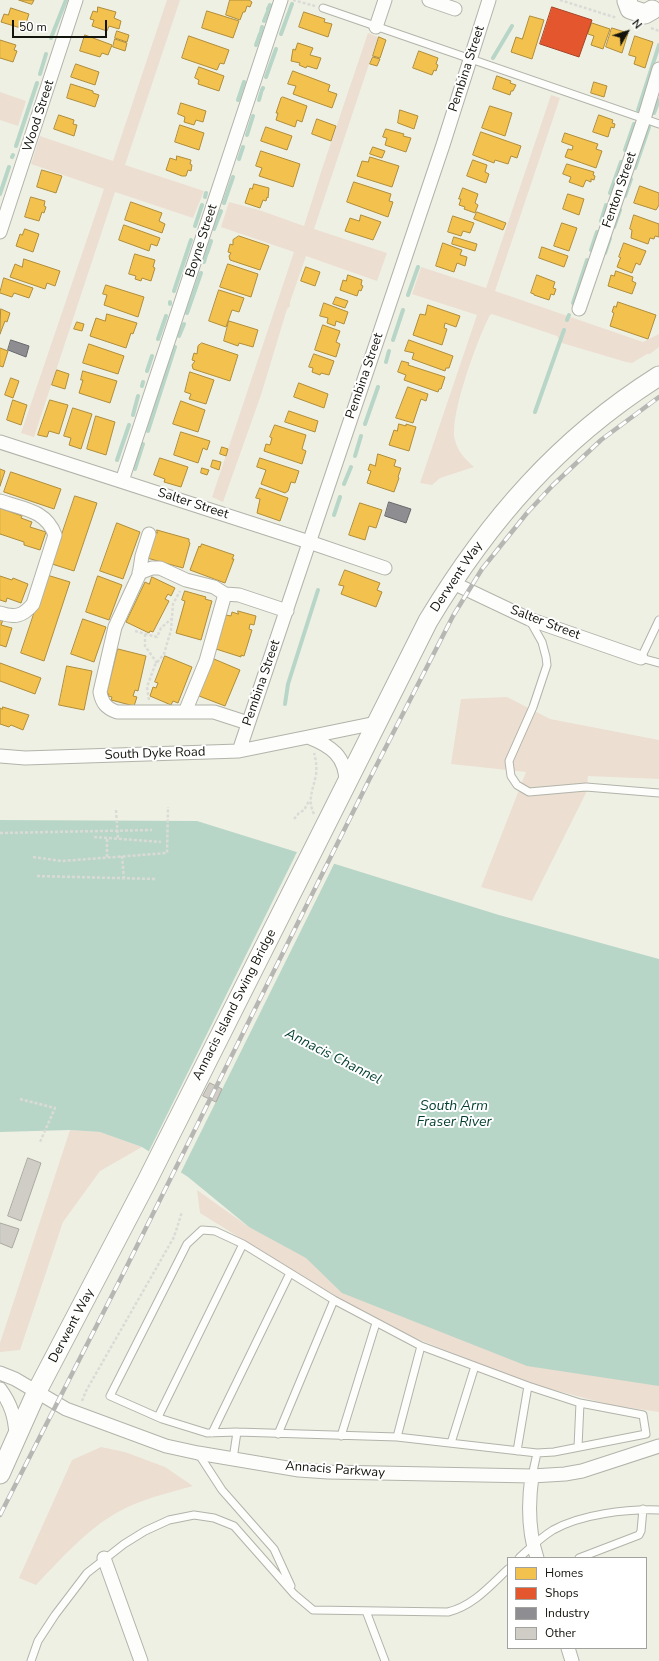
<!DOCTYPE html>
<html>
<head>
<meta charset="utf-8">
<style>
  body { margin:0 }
  #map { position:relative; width:659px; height:1661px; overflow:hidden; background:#eff0e4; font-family:"Nunito Sans",sans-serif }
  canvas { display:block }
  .legend { position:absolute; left:507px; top:1557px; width:140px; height:92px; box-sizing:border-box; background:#fff; border:1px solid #a1a19e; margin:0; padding:5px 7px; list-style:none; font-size:12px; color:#13140c }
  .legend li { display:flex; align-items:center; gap:8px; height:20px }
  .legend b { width:20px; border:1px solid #a1a19e }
  .north { position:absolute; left:607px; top:12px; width:40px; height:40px; -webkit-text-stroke:3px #fff; paint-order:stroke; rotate:51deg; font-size:11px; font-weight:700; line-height:16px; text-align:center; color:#13140c }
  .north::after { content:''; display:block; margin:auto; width:14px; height:18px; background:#13140c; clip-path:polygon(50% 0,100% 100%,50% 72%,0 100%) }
  .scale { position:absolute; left:12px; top:20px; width:95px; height:18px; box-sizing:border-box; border:2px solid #13140c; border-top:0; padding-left:5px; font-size:12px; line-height:14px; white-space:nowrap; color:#13140c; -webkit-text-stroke:3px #fff; paint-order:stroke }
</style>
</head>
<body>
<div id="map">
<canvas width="659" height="1661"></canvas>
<ul class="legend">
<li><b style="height:11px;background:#f2c14e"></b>Homes</li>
<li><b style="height:11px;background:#e4572e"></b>Shops</li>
<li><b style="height:11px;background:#8d8d92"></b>Industry</li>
<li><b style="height:11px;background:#cfcdc5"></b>Other</li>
</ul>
<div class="north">N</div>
<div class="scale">50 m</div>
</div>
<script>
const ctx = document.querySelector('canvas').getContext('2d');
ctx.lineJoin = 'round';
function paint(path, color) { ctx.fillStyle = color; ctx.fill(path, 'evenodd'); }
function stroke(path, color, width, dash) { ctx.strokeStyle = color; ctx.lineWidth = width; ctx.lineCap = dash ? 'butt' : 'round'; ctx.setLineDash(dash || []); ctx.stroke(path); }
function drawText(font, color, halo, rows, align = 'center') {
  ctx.font = font + ' "Nunito Sans",sans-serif'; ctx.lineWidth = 4; ctx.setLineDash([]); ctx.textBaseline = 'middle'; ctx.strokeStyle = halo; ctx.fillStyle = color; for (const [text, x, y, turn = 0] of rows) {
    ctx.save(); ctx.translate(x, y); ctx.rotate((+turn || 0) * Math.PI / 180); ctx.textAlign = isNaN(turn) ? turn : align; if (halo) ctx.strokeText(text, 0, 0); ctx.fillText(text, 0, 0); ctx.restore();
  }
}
paint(new Path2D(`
  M167,0H180L125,165L204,191L193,218L115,192L34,437L21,433L104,189L31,164L40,136L113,161Z
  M368,33L378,37L314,229L387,253L377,281L306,256L290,302V306L287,309L261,395L223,502L212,497L294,252L221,227L229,202L259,210L304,226L322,169Z
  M0,92L26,101L18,126L0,120Z
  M551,95L560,98L495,291L643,342L659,334V347L650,354H647L632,363L626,362L562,343L557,336L492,314L490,315C478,338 449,416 455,440C458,452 465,459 474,467L440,478L432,485L420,483L477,315L412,294L421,267L486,288Z
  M507,697L550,719L659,740V779L588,776L586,793L532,901L481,887L526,772L451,764L461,699Z
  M70,1130L101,1132L142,1147L100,1171L63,1222L20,1350L0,1352V1343Z
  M197,1190L249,1227L659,1325V1412L611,1405L528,1383L410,1336L342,1301L200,1213Z
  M101,1447L125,1452L165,1467L193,1486C168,1493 141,1499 118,1512C86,1530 62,1558 36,1585L19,1578L72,1460Z`), '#ecded1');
paint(new Path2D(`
  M0,820L197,821L499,915L659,959V1386L527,1366L342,1293L306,1258L249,1227L188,1177L142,1147L100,1132L70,1130L0,1132Z`), '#b8d6c7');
paint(new Path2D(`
  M298,850L335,862L180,1174L148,1153Z`), '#eff0e4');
const homes = new Path2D(`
  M19,0H34L32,4Z
  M230,0H249L252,2L250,7L247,6L245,12H243L240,20L226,15Z
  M98,7L116,12L114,18L121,21L119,29L109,26L107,31L92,26L94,20L90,19L93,11L97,12Z
  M11,8L29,14L24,29L1,22L4,14L8,15Z
  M207,11L239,21L233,38L202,28Z
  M304,12L325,19L324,22L332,24L328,37L299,27Z
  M530,16L544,20L532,59L511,52L516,37L522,39Z
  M592,23L610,29L603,49L591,45L594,36L588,34Z
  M612,28L628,33L622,53L606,47Z
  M117,31L129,35L127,42L115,38Z
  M85,35L112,45L108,55L102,53L100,57L80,51Z
  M189,36L229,50L224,64L220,63L217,70L182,58Z
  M635,36L653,42L645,68L634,64L636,57L629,55Z
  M379,37L386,40L380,58L373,56Z
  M115,39L127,43L125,51L113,47Z
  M0,40L16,45L14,50L17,51L13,62L0,58Z
  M298,43L313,48L310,55L321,58L317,69L307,66L306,68L299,65L300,63L291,61L293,49L295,50Z
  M419,51L438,58L436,64L438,65L436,71L434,70L432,75L413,68Z
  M373,57L380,59L377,66L370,64Z
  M76,64L99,72L95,85L71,77Z
  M199,67L224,76L219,91L198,84L199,80L195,78Z
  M293,71L330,85L328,91L337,94L332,108L293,94L296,86L288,84Z
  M497,76L511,81L510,83L516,85L513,91H511L510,95L493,89Z
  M594,82L607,86L604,97L591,93Z
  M71,84L93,91V93L99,95L95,107L67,98Z
  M283,97L307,106L302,122L297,120L295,127L276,120L278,113H276L281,98Z
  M181,103L206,111L203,122L196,120L194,125L184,122L185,117L178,114Z
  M490,106L512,113L505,136L482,128Z
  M400,110L418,116L414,129L398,123Z
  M59,115L74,120L73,124L77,125L74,136L54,129Z
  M599,115L613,120L612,123L615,124L614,128L611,127L608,137L593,132Z
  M317,119L336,126L331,141L312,134Z
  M180,125L204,133L199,150L175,142Z
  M266,127L292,136L287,150L261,141Z
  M386,129L404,134L403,136L411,138L406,152L385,145L387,138L383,137Z
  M481,132L521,146L517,158L511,156L508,164L495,160L494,163L473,155Z
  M565,133L598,144L596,149L602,151L596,168L565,157L568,149L572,150L573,146L562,142Z
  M373,147L385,151L382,158L370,154Z
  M261,151L300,164L293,187L259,176L262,168L256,166Z
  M177,156L191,160L190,164L192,165L191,171L188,170L186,176H182L166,170L170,158L176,160Z
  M370,157L399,166L392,187L357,176L362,161L368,162Z
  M473,160L487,165L485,172L489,174L486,183L467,176Z
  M567,164L594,172L593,175L595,176L594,180L591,179V182L586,180L583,187L569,182L571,177L563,174Z
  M42,170L62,176L56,193L37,187Z
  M354,182L391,194L389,201L393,202L388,217L347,202Z
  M254,184L269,188L268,198L267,197L266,201L263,200L260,208L245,203L250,188L252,189Z
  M640,186L659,193V205L656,210L634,203Z
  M463,188L478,194L475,203L478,205L475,213L464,209L465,207L459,205L461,199H459Z
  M568,194L584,199L579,215L563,209Z
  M31,197L45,201L44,206L46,207L44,213L42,212L39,221L25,217Z
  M131,202L162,213L159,221L165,224L162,233L125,220Z
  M477,212L506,223L503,230L474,219Z
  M361,215L381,222L373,240L345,231L350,218L359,221Z
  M634,215L659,224V237L655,236L654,239L650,238L648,244L631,238L632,230L630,229Z
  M453,216L474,223L470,233L463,231L461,236L448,232Z
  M562,223L577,228L569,251L554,246Z
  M124,225L160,238L157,246L151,244L149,251L119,240Z
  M25,229L39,234L33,252L16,246L20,234L22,235Z
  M239,236L269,246L260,270L230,260L229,256L231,253L228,252L230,244L233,245V240Z
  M454,237L477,244L475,251L452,244Z
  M443,243L462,250L460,255L467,257L465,266L457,263L454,272L436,266Z
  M624,243L646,251L640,265L636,263L632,273L617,267L620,259L621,258L619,257Z
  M542,247L568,256L564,267L539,258Z
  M135,254L155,260L153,267L155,268L151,281L142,278L141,281L135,279L136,276L129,274Z
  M24,259L60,271L55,286L47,283L45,289L10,277L15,264L22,267Z
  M228,264L258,274L251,297L220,287Z
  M306,267L320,272L315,286L301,281Z
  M616,271L633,277L632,281L636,283L632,294L608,286L611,275L614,276Z
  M348,275L362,280L361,285L363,286L361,291L359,290L357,296L340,290L343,280L346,281Z
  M537,275L555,282L553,288L556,289L554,295L551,294L549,300L534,295V294L531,293Z
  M4,278L33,288L29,298L14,293L12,297L0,293Z
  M106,285L144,297L138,317L104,305L107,295L103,294Z
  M219,290L244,298L239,312L232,310L226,327L209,321Z
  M336,297L348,301L345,308L333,304Z
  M618,302L656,315L648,339L610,326L614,313L612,312L614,306L616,307Z
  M324,303L348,312L344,324L336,321L335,326L327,323L328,318L320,316Z
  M428,305L460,316L456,327L445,323L444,328L447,329L442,345L413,335L420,314L425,315Z
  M1,309L10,313L7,322L5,321L0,334Z
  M107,314L137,323L133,334L131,333L126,348L90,336L96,318L105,321Z
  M229,321L258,330L253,347L239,343L238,346L224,341Z
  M77,322L84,324L82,331L74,329Z
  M323,325L340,331L336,342L340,344L336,357L315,350Z
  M409,340L453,356L449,368H446L445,371L412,359L414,353L405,351Z
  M202,343L238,355L230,381L193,369L192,365L195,361L192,360L194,353L197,354L198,346Z
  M89,344L124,356L118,374L83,363Z
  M0,348L8,351L3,367L0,366Z
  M314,354L334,361L329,375L321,373L320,375L312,372L313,368L309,367Z
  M402,361L409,363L408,365L445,377L441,389H439L438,392L404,380L406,375L398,372Z
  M57,370L69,374L65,389L52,385Z
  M83,371L117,381L110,403L79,393L83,380H81Z
  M190,372L214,380L206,404L189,399L191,394L185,392Z
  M11,378L19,381L13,398L5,395Z
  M299,383L328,394L324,408L294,397Z
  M408,387L428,394L426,401L421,399L413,423L396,418Z
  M13,400L27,405L21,425L7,420Z
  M50,400L68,405L59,434L49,431L47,437L38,435Z
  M181,401L205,410L198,432L173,424Z
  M73,408L92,414L81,449L69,445L71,438L64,436Z
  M289,411L318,421L315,432L285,422Z
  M96,416L115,422L106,455L87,449Z
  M399,424L406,426V424L416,427L409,451L389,445L394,430L397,431Z
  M275,425L306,435L302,449L306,451L302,464L264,451L266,444L270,445L272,438L270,437Z
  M181,432L210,441L207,450L203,448L198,463L174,455Z
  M222,447L228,449L226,456L220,454Z
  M378,454L396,460L394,466L401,468L398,477L399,478L394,492L367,483L371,471L368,470L370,464L375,466Z
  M160,458L188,467L181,487L164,482L165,479L154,475Z
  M260,458L299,471L295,483L291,482L288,491L285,493L261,484L266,470L257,467Z
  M213,460L221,462L219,470L211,467Z
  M202,468L209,470L207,475L201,473Z
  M0,469L5,471L0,486Z
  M11,472L61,489L54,509L4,492Z
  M260,488L288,498L280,521L257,513L260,499L256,498Z
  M75,496L97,503L74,571L52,564Z
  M360,503L382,510L376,528L369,526L365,540L349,535Z
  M0,508L22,516L21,518L32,522L30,527L46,532L40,550L24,545V542L0,534Z
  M117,523L140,532L123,579L100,571Z
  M157,530L189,539V542L190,543L183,568L147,558L155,532L157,533Z
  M202,544L234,555L232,559H234L225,583L190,570L199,546L200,547Z
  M345,570L380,583L377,590L382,592L376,607L341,594L344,586L339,585Z
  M47,575L70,582L44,661L21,653Z
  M0,576L12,580L13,578L28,584L21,603L7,598L6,602L0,600Z
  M98,576L122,585L109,620L86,612Z
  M152,577L175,588L171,596L168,594L165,599L169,601L153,632L150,631L149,633L126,622L145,582L149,584Z
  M185,591L206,597L205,599L212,601L201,640L176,633L185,601L182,600Z
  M238,611L256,616L254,625L250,624L249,629L252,630L244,656L241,655V657L216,649L226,615L231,616L232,612L238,614Z
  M83,619L106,627L94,662L71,654Z
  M0,620H3L1,625L12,628L6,647L0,645Z
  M118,649L146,656L138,691L135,690L133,696L137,697L134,706L111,700L112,697L108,696L109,694H107Z
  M165,656L192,667L178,703L173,701L171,705L150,696L153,687L156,688L158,683L155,682Z
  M214,659L240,670L225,706L199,696Z
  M0,663L41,678L35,694L0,681Z
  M67,666L92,671L84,710L59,705Z
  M3,707L29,715L23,730L11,725L9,727L0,724V708L2,709Z`);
paint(homes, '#f2c14e');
stroke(homes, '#af8d3a', 1);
const shops = new Path2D(`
  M552,7L592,20L579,57L540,44Z`);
paint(shops, '#e4572e');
stroke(shops, '#a54324', 1);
const industry = new Path2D(`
  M11,340L29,346L26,357L8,350Z
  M389,502L411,509L406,523L385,516Z`);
paint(industry, '#8d8d92');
stroke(industry, '#68696a', 1);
stroke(new Path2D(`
  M268,9L270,5
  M264,21L268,11
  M261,32L262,27
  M281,34L292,4
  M51,38L66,0
  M256,45L260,34
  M493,58L512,26
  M40,74L46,54
  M266,77L276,49
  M262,90L263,88
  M238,100L244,82
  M259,100L261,93
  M638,110L659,45
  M654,113L659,100
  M247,135L253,116
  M16,146L37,83
  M625,150L634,124
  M12,157L13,155
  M239,159L243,147
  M635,168L649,127
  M610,193L621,162
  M0,194L9,167
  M625,196L631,179
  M205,197L206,193
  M224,203L233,177
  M601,221L606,205
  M195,226L202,205
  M614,227L620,210
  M214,229L221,211
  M591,250L597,232
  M207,253L211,241
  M605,253L610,238
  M204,262L206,255
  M174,291L191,240
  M408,295L418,267
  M573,303L587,260
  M170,304V302
  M187,313L201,273
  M567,320L569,315
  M179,336L184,324
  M158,339L166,316
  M393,340L403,310
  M386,362L389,351
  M147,371L152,356
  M142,386L143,382
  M535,412L564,330
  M133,415L138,396
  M365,424L378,387
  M148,431L175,347
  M355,456L361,436
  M117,460L129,425
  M135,469L143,444
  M344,484L351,467
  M334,515L340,497
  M285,704L288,684L318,590`), '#b8d6c7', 4);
const building = new Path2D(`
  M210,1083L222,1089L216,1102L203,1096Z
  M28,1158L41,1163L21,1221L8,1216Z
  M0,1223L19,1229L12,1248L0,1243Z`);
paint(building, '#cfcdc5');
stroke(building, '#aaa8a0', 1);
const lane = new Path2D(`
  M323,8L659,124
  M529,619L542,642L546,657L547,665L533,707L509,761L511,776L517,785L529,792L586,787L659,793
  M659,620L641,658L659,663
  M158,1417L243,1244
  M237,1432L397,1437L537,1453L554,1452L646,1434L643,1415L580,1403L578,1447
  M212,1433L290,1273
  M278,1434L334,1300
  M341,1436L376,1323
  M397,1437L421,1346
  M451,1443L475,1366
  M517,1451L528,1386
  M198,1453L222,1490L274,1549L291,1586
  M233,1459L237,1432L207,1433L162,1419L110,1396L187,1244L202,1230L215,1231L243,1244L334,1300L421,1346L528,1386L580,1403
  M532,1476L537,1453
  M519,1558C530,1548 540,1538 553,1530C582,1514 626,1509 659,1510
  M579,1558L639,1535L641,1531L643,1509
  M366,1611L385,1661
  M31,1661L38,1641L55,1615L87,1573L124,1544L145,1531L169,1520L194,1515L214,1518L234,1526L294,1594L313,1610L448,1612C473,1606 490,1586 508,1569`);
const street = new Path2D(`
  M429,0L455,9
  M376,27L385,0
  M0,232L76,0
  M579,309L644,119L659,69
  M0,442L309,542L385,568
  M122,481L281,0
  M0,501C23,509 46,510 55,535L33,604C23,616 15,618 0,613
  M149,534L142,556L139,575L115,627L100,692C102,703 106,708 117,712H214L248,723
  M139,573L152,568H160L186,580L214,587L225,594L239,595L287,611
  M451,582L529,619L641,658
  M185,712L206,661L225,594
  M239,751L443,145L489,0
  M0,756L25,758L239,751L308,737
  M346,783C346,756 331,746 308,737L376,723
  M0,1373L15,1379L66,1409L166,1446L198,1453L299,1470L328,1472L532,1476L565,1474L582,1471L659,1446
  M0,1389C11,1404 15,1417 16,1435
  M532,1476C528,1504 528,1531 537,1558
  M104,1558L141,1661
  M568,1648L572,1661`);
const secondary = new Path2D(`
  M627,1L630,9L645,14L652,10
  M0,1474L37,1391L147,1181L428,621C488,521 559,439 659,376`);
stroke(lane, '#b2b3aa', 9);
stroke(street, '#b2b3aa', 15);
stroke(secondary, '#b2b3aa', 21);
stroke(new Path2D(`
  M293,0L315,6
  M560,0L617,18
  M651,28L659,31
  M135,631L157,637L161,628L171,619
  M145,634V646L157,663
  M149,700L147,687L155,665L164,654L171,630L173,604L180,591
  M116,810L118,839
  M314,814C307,800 313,790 316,775C317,767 316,760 314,753
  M294,819L299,813L304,810L309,801
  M0,833L152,830
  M94,837L161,842
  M107,839V857
  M122,856L124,879
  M33,857L62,861L167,853L168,807
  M37,876L155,879
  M20,1099L55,1108L40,1142
  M82,1401L86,1391L174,1237L182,1212`), '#dadbd6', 2.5, [3, 2]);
stroke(lane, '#fdfdfb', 7);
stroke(street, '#fdfdfb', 13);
stroke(secondary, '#fdfdfb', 19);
const rail = new Path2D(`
  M0,1515L125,1270L369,780L453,616L482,569L527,513L553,485L601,440L659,397`);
stroke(rail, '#b6b6b3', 4.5);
stroke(rail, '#fff', 3, [9]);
drawText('13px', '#13140c', '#fff', [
  ["Pembina Street",467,69,-72],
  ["Wood Street",39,116,-72],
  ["Fenton Street",620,190,-71],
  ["Boyne Street",202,241,-72],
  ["Pembina Street",365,376,-71],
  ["Salter Street",193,504,18],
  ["Derwent Way",457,577,-56],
  ["Salter Street",545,623,21],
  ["Pembina Street",262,683,-71],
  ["South Dyke Road",155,754,-2],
  ["Annacis Island Swing Bridge",235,1005,-63],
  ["Derwent Way",72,1326,-62],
  ["Annacis Parkway",335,1470,4]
]);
drawText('italic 14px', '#003e2f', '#fff', [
  ["Annacis Channel",333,1057,27],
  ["South Arm",454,1107],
  ["Fraser River",454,1123]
]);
</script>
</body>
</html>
